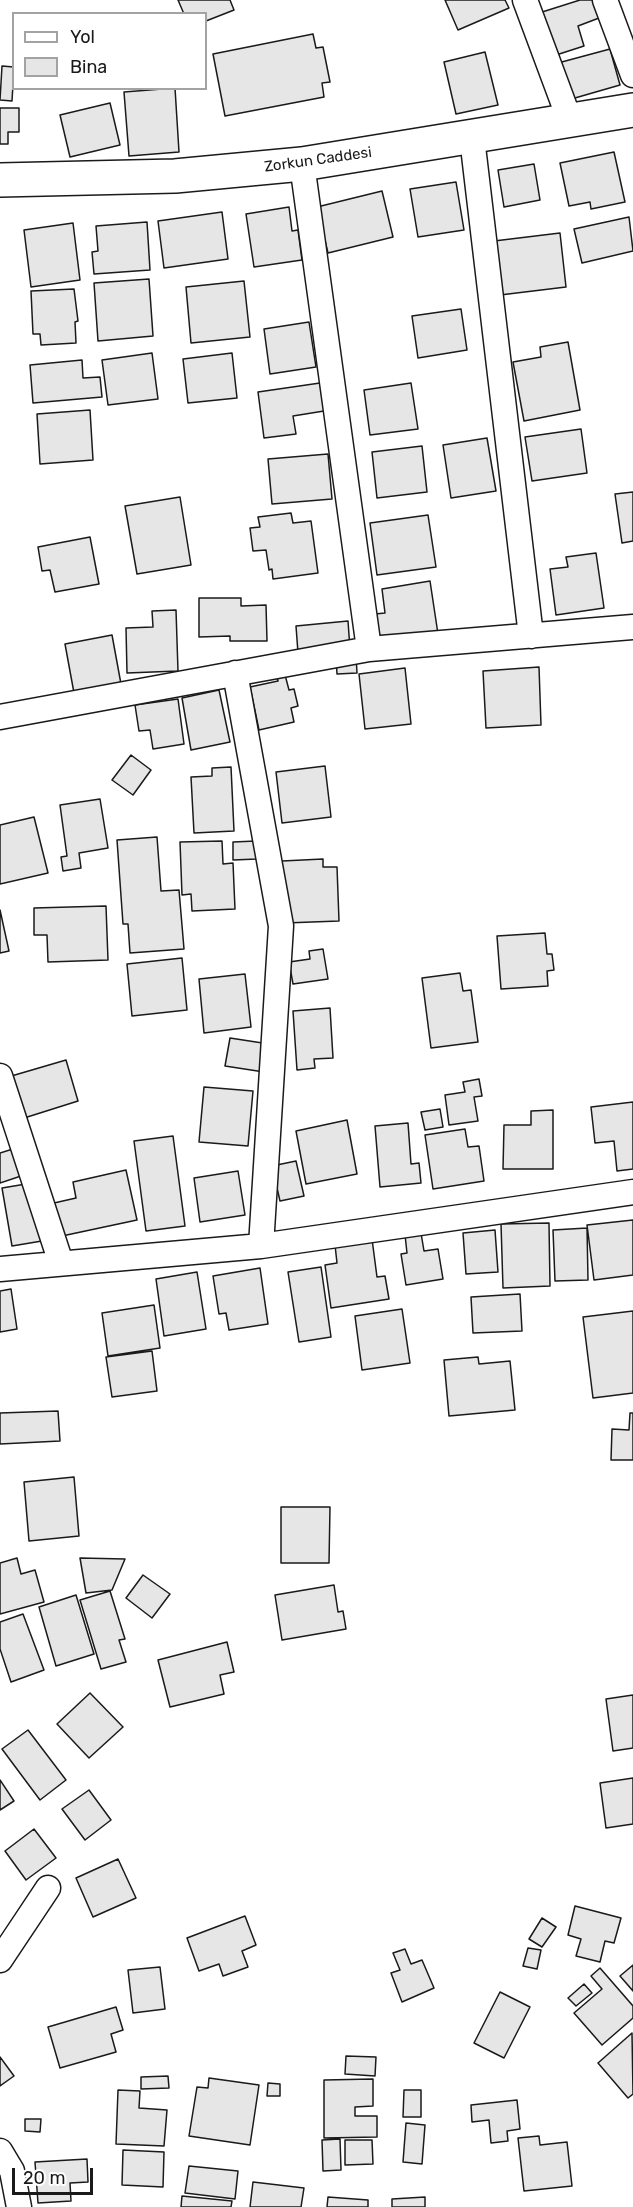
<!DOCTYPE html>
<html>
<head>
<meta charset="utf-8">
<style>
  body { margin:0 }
  #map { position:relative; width:633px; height:2207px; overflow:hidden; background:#fff; font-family:Rubik,sans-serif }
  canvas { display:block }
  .legend { position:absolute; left:12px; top:12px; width:195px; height:78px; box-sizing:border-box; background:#fff; border:2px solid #a3a3a3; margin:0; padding:8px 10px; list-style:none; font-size:18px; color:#1a1a1a }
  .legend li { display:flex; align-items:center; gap:12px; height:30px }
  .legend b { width:30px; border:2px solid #a3a3a3 }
  .scale { position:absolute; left:12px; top:2168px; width:81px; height:27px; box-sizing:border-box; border:3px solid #1a1a1a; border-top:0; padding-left:8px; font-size:18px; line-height:21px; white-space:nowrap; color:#1a1a1a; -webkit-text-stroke:4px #fff; paint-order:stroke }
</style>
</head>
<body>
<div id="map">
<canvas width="633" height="2207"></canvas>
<ul class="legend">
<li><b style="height:8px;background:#fff"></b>Yol</li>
<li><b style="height:16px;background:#e6e6e6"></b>Bina</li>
</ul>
<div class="scale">20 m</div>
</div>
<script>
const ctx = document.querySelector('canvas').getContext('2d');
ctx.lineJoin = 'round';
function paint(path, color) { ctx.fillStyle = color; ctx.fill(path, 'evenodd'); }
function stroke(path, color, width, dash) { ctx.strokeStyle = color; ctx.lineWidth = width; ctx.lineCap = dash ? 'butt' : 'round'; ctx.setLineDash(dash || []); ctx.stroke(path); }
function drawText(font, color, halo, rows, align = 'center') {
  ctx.font = font + ' Rubik,sans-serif'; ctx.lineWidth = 4.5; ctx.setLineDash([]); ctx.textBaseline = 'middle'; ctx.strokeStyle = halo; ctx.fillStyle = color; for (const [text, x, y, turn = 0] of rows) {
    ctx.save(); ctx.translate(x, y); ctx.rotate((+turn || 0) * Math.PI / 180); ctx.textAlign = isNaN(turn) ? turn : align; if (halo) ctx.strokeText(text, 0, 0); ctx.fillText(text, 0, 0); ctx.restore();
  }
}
const building = new Path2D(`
  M178,0H230L234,10L206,21V14H184Z
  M445,0H505L509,8L458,30Z
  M580,0H594L599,18L578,26L584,46L553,56L539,13Z
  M313,34L316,48L323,47L330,82L322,83L324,97L225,116L213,54Z
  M610,49L620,85L568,100L558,63Z
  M485,52L498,105L456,114L444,62Z
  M2,66L14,67L12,101L0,100Z
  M175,88L179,152L129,156L124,92Z
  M110,103L120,145L70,157L60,115Z
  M0,108H19V132H8V144H0Z
  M614,152L625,202L591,209L590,202L569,206L560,163Z
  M534,164L540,200L504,207L498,170Z
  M456,182L464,230L418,237L410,189Z
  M382,191L393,237L328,253L317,207Z
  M289,207L292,231L298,230L302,260L254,267L246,214Z
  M222,212L228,259L164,268L158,221Z
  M629,217L633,251L582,263L574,229Z
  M147,222L150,270L94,274L92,252L98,251L96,226Z
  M73,223L80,280L31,287L24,230Z
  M560,233L566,287L500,295L494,241Z
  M149,279L153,336L98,341L94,283Z
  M244,281L250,337L191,343L186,287Z
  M74,289L78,321L75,322L76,343L41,345L40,334H33L31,291Z
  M461,309L467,350L418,358L412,316Z
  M309,322L316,367L270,374L264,329Z
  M568,342L580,410L524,421L513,362L541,357L540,347Z
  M152,353L158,399L108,405L102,360Z
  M232,353L237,398L188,403L183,359Z
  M82,360L83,378L100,377L102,397L33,403L30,365Z
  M320,383L324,411L293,416L296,434L264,438L258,392Z
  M411,383L418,429L370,435L364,390Z
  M90,410L93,460L40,464L37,414Z
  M581,429L587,473L532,481L525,437Z
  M487,438L496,491L451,498L443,445Z
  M422,446L427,492L377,498L372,452Z
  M328,454L332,499L272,504L268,459Z
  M633,492V541L622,543L615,494Z
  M180,497L191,565L137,574L125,506Z
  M291,513L293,523L311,521L318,573L273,579L272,569L269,570L266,550L253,551L250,528L260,527L258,517Z
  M428,515L436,567L377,575L370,523Z
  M90,537L99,584L55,592L50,570L42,571L38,547Z
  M596,553L604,608L556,615L550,569L568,567L566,557Z
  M430,581L438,634L380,643L375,614L385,613L382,589Z
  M199,598H241V606L266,605L267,641H230V636L199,637Z
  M176,610L178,671L127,673L126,628L153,627L152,611Z
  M348,621L350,649L298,653L296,626Z
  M112,635L121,684L74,693L65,644Z
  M356,656L357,673L337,674L336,658Z
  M539,667L541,725L486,728L483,671Z
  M405,668L411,724L365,729L359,674Z
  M284,671L289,690L294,689L298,706L291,708L294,722L259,730L250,687L278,681L276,673Z
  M219,690L230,742L191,750L182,698Z
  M178,699L184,744L153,749L150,730L139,731L135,705Z
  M131,755L151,770L133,795L112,780Z
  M325,766L331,817L282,823L276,772Z
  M231,767L234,831L194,833L191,777L212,776V768Z
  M100,799L108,848L79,853L81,868L63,871L61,857L67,856L60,805Z
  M34,817L48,873L0,884V825Z
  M157,837L161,891L179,890L184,949L130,953L128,924H123L117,840Z
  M222,841L223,864L233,863L235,909L192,911L191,894L182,895L180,842Z
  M256,841L257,859L233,860V842Z
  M323,859V867H337L339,921L285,923L282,861Z
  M106,906L108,960L48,962L47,935H34V908Z
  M0,910L9,951L0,953Z
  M545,933L547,954H552L554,970L547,971L548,986L501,989L497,936Z
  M323,949L328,979L293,984L289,962L310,959L309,951Z
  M182,958L187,1010L132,1016L127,964Z
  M460,973L463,991L471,990L478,1042L431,1048L422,978Z
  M245,974L251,1027L204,1033L199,979Z
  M330,1008L333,1058L314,1059L315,1068L297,1070L293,1011Z
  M230,1038L269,1044L264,1072L225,1066Z
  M66,1060L78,1101L21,1119L8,1077Z
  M479,1079L482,1096L474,1097L478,1121L449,1125L445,1095L465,1092L463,1082Z
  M204,1087L253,1091L248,1146L199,1142Z
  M633,1102V1169L617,1171L614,1141L595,1143L591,1107Z
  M440,1109L443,1127L425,1130L421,1112Z
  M553,1110V1169H503L504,1125H531V1111Z
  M347,1120L357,1174L306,1184L296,1131Z
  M408,1123L411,1164L419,1163L421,1183L380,1187L375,1126Z
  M465,1129L468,1147L479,1146L484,1181L433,1189L425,1135Z
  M173,1136L185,1226L146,1231L134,1141Z
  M16,1148L24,1175L0,1183V1153Z
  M296,1161L304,1196L280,1201L272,1166Z
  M126,1170L137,1220L62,1236L54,1203L76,1198L73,1182Z
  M238,1171L245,1215L200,1222L194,1178Z
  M32,1183L42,1241L12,1246L2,1188Z
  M633,1220V1275L594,1280L587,1225Z
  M549,1223L550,1286L503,1288L501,1224Z
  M587,1228L588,1280L555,1281L553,1230Z
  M495,1230L498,1272L466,1274L463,1233Z
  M421,1233L424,1251L438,1249L443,1279L406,1285L401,1254L407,1253L405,1235Z
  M372,1239L377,1277L385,1276L389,1299L331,1308L325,1265L337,1263L335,1245Z
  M321,1267L331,1337L299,1342L288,1272Z
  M260,1268L268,1324L229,1330L226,1313L219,1314L213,1276Z
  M197,1272L206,1329L164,1336L156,1279Z
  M11,1289L17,1329L0,1332V1291Z
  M520,1294L522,1331L473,1333L471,1297Z
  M154,1305L160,1348L108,1356L102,1313Z
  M402,1309L410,1363L362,1370L355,1316Z
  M633,1311V1393L593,1398L583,1317Z
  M152,1351L157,1391L112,1397L106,1357Z
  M478,1357L479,1364L510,1361L515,1410L449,1416L444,1360Z
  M58,1411L60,1441L0,1444V1413Z
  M630,1413H633V1460H611L612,1429L629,1430Z
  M74,1477L79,1536L29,1541L24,1482Z
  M281,1507H330L329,1563H281Z
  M17,1558L21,1574L35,1570L44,1602L0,1614V1563Z
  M80,1558L125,1559L112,1590L86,1593Z
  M143,1575L170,1594L152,1618L126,1598Z
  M334,1585L338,1612L343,1611L346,1629L282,1640L275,1595Z
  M110,1591L125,1639L119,1640L126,1662L101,1669L80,1600Z
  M76,1595L94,1654L56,1666L39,1607Z
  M23,1614L44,1670L11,1682L0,1649V1622Z
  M227,1642L234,1672L220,1675L224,1694L170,1707L158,1660Z
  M90,1693L123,1727L89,1758L57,1724Z
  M633,1695V1748L613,1751L606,1699Z
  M28,1730L66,1780L40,1800L2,1749Z
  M633,1778V1824L606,1828L600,1783Z
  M0,1780L14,1801L0,1810Z
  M89,1790L111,1820L85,1840L62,1809Z
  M34,1829L56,1858L26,1880L5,1851Z
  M118,1859L136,1898L93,1917L76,1878Z
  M575,1906L621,1918L614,1943L605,1941L600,1962L576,1956L581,1939L568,1935Z
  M245,1916L256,1945L242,1951L248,1967L223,1976L219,1964L199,1971L187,1938Z
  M542,1918L556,1927L542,1947L529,1939Z
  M528,1948L541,1950L537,1969L523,1966Z
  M405,1949L411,1964L422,1960L434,1988L402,2002L391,1973L400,1970L393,1953Z
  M633,1965V1991L620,1976Z
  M160,1967L165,2009L133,2013L128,1970Z
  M600,1968L633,2006V2018L602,2045L574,2013L602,1989L591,1976Z
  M584,1984L592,1993L576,2006L568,1998Z
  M500,1992L530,2007L504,2058L474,2043Z
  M116,2007L123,2030L111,2034L116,2052L60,2068L48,2027Z
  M632,2033L633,2094L628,2098L598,2063Z
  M346,2056L376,2057L375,2076L345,2074Z
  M0,2057L14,2076L0,2086Z
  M168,2076L169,2088L141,2089V2077Z
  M209,2078L259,2085L250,2145L189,2136L197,2087L208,2088Z
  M373,2079V2106L355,2107V2116H377V2137L324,2138V2080Z
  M268,2083L280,2084V2096H267Z
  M118,2090L140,2091L139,2108L167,2110L164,2146L116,2144Z
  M404,2090H421V2117H403Z
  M517,2100L520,2129L507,2131L508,2141L491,2143L489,2120L472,2122L471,2105Z
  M25,2119H41L40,2132L25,2131Z
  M406,2123L425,2125L422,2164L403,2162Z
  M539,2136L540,2145L567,2142L572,2186L524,2191L518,2138Z
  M340,2139L341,2170L323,2171L322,2140Z
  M345,2140H372L373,2164L345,2165Z
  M123,2150L164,2152L163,2187L122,2185Z
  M87,2159L88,2182L70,2183L71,2201L38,2203L35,2162Z
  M189,2166L238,2171L235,2199L185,2193Z
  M253,2182L304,2188L301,2207H250Z
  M182,2196L232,2201L231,2207H181Z
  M328,2197L368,2200V2207H327Z
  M425,2197V2207H392V2199Z`);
paint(building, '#e6e6e6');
stroke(building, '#1a1a1a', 1.5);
const street = new Path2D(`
  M525,0L570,121
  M605,0L633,75
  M472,138L531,636
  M302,164L369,649
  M235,673L281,926L261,1246
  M0,717L369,649L633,627
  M0,1076L61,1263
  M0,1269L261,1246L633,1192
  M0,1960L48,1888
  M0,2151L12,2171L19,2207`);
const secondary = new Path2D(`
  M0,180L175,176L302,164L633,110`);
stroke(street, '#1a1a1a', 27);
stroke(secondary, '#1a1a1a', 36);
stroke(street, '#fff', 24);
stroke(secondary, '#fff', 33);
drawText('15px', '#1a1a1a', '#fff', [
  ["Zorkun Caddesi",318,160,-8]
]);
</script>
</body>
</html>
